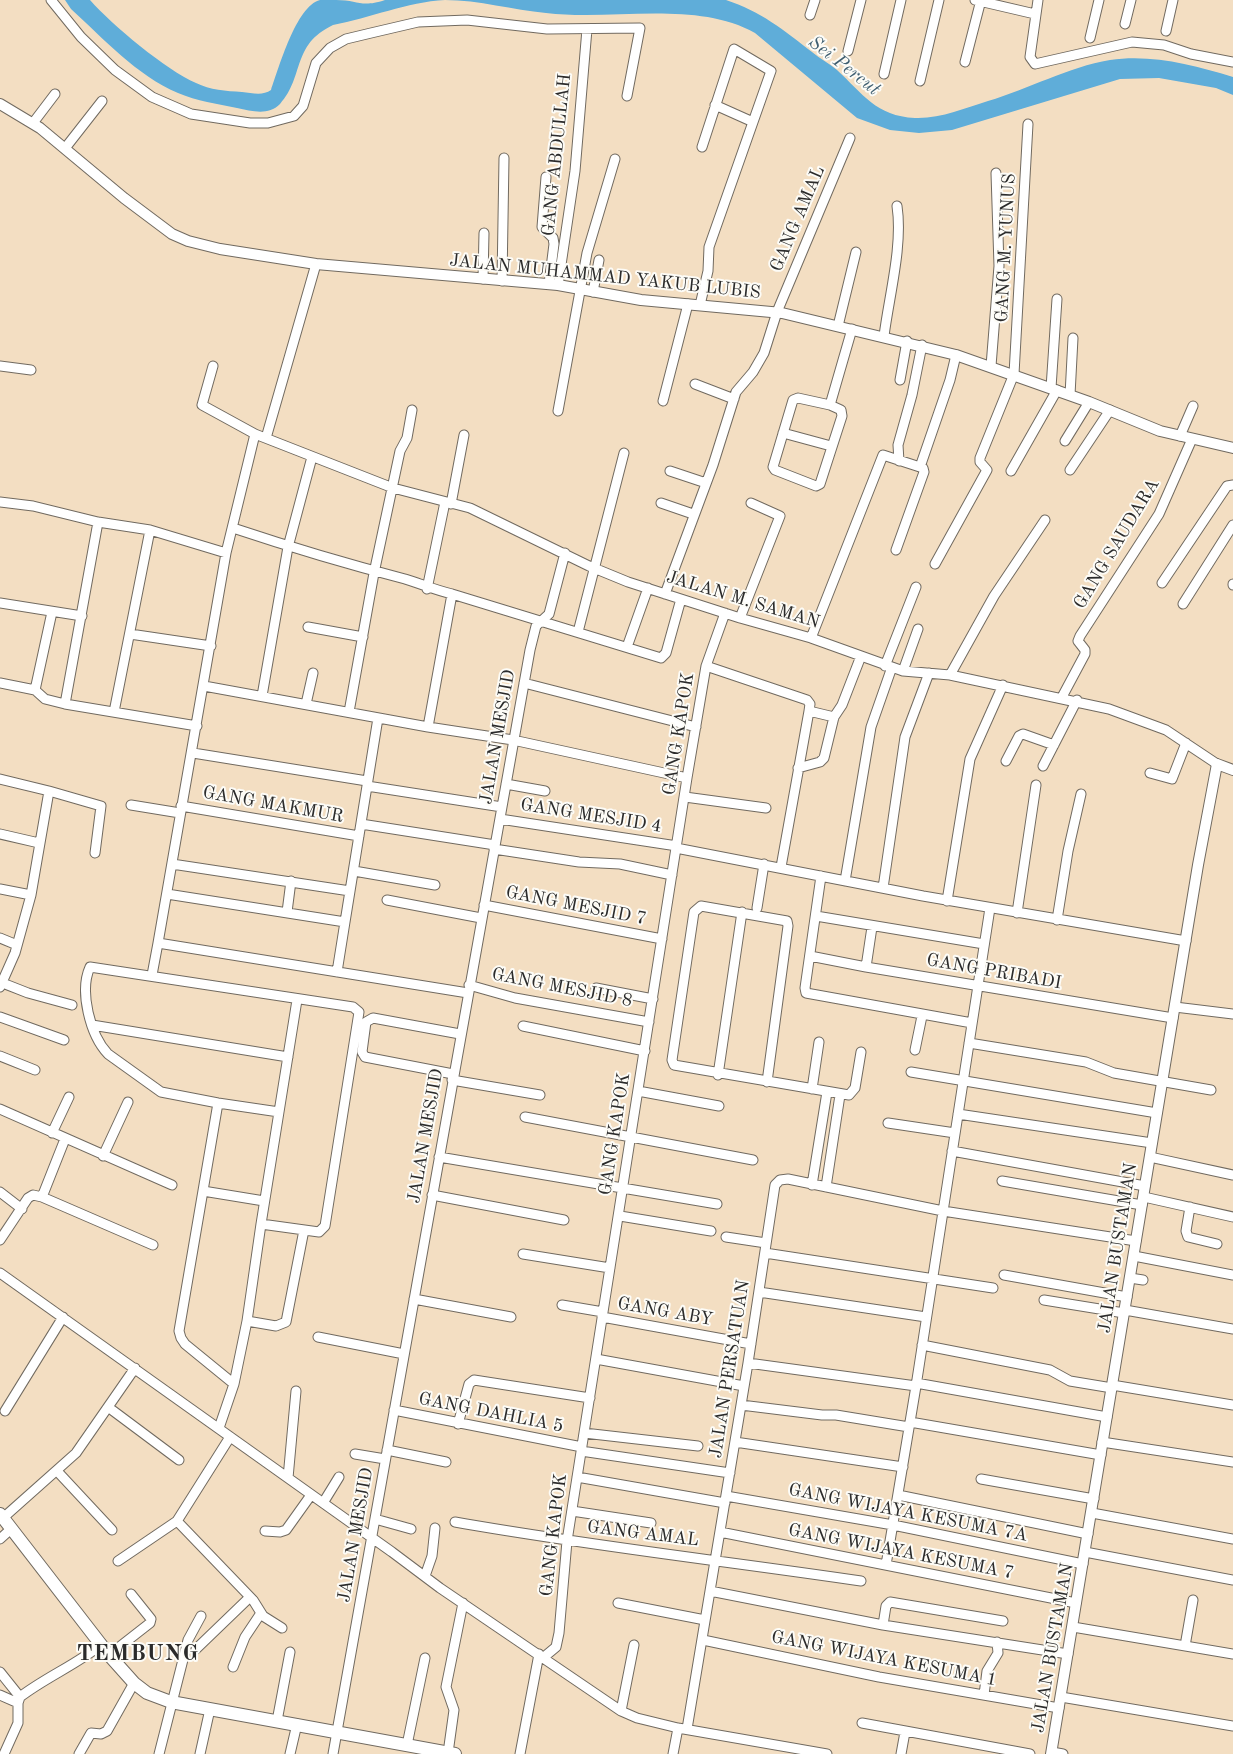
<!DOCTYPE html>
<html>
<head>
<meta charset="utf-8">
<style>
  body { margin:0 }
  canvas { display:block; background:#f3dec2 }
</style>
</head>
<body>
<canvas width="1233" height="1754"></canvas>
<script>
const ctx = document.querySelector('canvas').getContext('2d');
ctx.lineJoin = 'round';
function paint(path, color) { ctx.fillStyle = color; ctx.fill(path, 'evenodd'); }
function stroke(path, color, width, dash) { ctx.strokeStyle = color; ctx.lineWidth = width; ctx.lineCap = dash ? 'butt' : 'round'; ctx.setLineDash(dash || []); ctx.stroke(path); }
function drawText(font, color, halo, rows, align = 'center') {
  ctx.font = font + ' "Old Standard TT",serif'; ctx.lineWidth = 4; ctx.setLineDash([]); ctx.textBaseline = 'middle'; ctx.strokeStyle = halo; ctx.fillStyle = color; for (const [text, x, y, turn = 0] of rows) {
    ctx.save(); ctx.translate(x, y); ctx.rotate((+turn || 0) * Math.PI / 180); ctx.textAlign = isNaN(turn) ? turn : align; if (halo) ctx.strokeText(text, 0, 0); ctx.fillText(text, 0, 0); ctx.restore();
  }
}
paint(new Path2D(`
  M65,0H90C112,25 166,70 196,83C210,90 226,91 242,92C252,93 263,96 271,90C279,68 296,6 320,0C325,0 331,0 336,0C358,0 361,8 385,0H726C760,11 784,30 812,52C820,59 829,63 837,70C863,94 876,116 915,118C940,119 965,108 988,101C1029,89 1068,67 1110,60C1152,54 1193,65 1233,77V95L1216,88L1159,78L1120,79L952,130L919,133L890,130L857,118L755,33C696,0 612,21 546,13C513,10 479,0 445,0C407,2 370,18 333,25C291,45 305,76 280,104C268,116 252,111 237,108C217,104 197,101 178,93C136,75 104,39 71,9Z`), '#5fadd9');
const minor = new Path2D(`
  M51,0L81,37L115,70L152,97L191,114L250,123H268L294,116L303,106L316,63L330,48L346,39L371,33L418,22L467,20L547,29L640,28L627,96
  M975,0L1035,14
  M1038,0L1030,57L1035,64L1132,42L1164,45L1191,54L1233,62
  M810,15L815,0
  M1125,24L1131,0
  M1166,31L1173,0
  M1090,38L1099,0
  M848,51L861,0
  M965,62L981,0
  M884,74L901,0
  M920,81L939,0
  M715,105L753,122
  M33,123L55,94
  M66,147L102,101
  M546,177L542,227L553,238L554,244L549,284
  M483,279L484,233
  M502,281L504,158
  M558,285L575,171L587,29
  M593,292L599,260
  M700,305L708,271L709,247L771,71L734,49L702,147
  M838,326L856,252
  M884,336C889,296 903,246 897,206
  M0,366L31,370
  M213,366L202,405L255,434
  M991,366L999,266L996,173
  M900,380L907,341
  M695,384L734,399
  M1051,388L1057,299
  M1070,395L1073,338
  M663,401L688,304
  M830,405L841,410L842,416L820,484L816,486L775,470L773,467L793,400L798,398L830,405L852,329
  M558,411L587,253L615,159
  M783,433L831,446
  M1180,436L1193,406
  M266,438L316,264
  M1065,441L1089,402
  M899,461L898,445L912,395L922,345
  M920,467L950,380L956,355
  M1070,470L1110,410
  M670,471L706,483
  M1011,471L1057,390
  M0,502L33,506L98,522L150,530L226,553
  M661,503L693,514
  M451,504L464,435
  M233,528C290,547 347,564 405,579C421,584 435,590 452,594L661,658L666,653L681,599
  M935,564L987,470L980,462V458L1014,374L1028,124
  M1162,583L1227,486L1233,485
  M1233,585V584
  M427,589L445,502
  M665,594L713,465L736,392L753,372L764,353L777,312L850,138
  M0,603L82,616
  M1183,604L1233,525
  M740,618L780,516L751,503
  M308,627L363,637
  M578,632L624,453
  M130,634L211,646
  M811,638L883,455L923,468L924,472L896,550
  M627,647L648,588
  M706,666L807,700L810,704L809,711
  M885,666L916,587
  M903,671L918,629
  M950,675L994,596L1045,520
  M0,683L35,690L45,699L65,704L197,726
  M524,683L696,727
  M204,686L428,727L513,740L687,778
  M35,690L52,612
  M262,696L288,547L312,457
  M1062,697L1085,654V650L1078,641L1080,636L1159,514L1192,439
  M65,704L98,522
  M306,704L313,673
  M114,712L150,530
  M349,712L374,573L400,451L407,438L412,410
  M428,727L452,594
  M193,753L367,781
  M1006,761L1019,736L1023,734L1054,745
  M1043,766L1077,700
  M798,768L820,762L824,758L834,717L842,705L861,656
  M1150,773L1172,779L1186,743
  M0,779L49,791L31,895L15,953L0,987
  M506,784L545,791
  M367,786L502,807
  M49,791L101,806L95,853
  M685,797L766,808
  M131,805L180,813
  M181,806L359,836
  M500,819L677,846
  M361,824L495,845
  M0,834L39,843
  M676,848L923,896L1186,941
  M494,849L579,862L620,864L672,875
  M172,864L350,891
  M781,867L809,711L834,717
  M354,871L435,885
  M821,876L805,988L806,993L972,1023
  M845,881L871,727L892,667
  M883,888L905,737L929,673
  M0,889L31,895
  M167,894L345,922L378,718
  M387,900L481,918
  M947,901L970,759L1003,685
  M484,905L662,939
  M757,908L764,864
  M287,912L291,881
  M1017,913L1036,785
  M816,916L984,944
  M1057,920L1068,851L1081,794
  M0,938L17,945
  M810,956L866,967L1173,1018
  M866,967L872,927
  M337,972L345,922
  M152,975L158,943
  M0,982L28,993L72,1005
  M469,985L515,998L649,1022
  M596,988L653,999
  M468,993L158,943L226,553L255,434L393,488L470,508L589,566L628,582L740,618L811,638L903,671L950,675L1109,709L1166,730L1217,764
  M1175,1007L1233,1014
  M0,1017L64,1040
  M92,1025L288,1057
  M523,1026L645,1051
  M969,1043L1086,1062L1114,1073L1211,1090
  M915,1050L922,1016
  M0,1056L35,1070
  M911,1072L1157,1113
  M453,1074L365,1057L362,1052L366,1022L373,1018L460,1034
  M718,1075L742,912
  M452,1080L540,1095
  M767,1082L788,926L787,921L701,906L694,912L672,1060L674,1065L849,1095L855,1088L861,1052
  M812,1089L819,1042
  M638,1091L719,1106
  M218,1103L179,1331L181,1338L185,1344L234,1384
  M0,1109L172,1185
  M958,1114L1152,1143
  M525,1117L753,1160
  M888,1123L955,1133
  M52,1133L69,1097
  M952,1151L1145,1186
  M103,1156L128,1102
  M439,1157L717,1204
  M1150,1157L1233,1175
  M1002,1181L1142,1205
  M812,1185L827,1092
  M826,1187L840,1095
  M203,1191L264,1201
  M0,1192L22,1209
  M432,1195L564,1220
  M42,1197L65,1139
  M1144,1197L1233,1217
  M1190,1207L1186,1231L1188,1237L1217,1244
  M620,1216L711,1231
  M261,1224L297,1000
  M726,1237L766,1243
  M0,1240L28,1198L33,1195L42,1197L153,1245
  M765,1253L993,1288
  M523,1254L610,1268
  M1134,1256L1233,1275
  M0,1273L392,1552L440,1588L621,1711L637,1718L678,1728L827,1754
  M1004,1275L1127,1297
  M1130,1278L1143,1280
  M759,1292L926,1317
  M414,1299L511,1317
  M1044,1300L1124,1313
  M562,1305L603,1312
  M1125,1310L1233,1329
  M602,1317L751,1344
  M247,1321L276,1326L286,1322L304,1230
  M318,1337L404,1354
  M922,1345L1050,1370L1070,1381L1112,1388
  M596,1359L744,1386
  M748,1363L916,1386L990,908
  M916,1383L1107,1417
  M1112,1385L1233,1405
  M916,1386L910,1422L1101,1455
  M741,1405L822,1415H836L909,1427
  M108,1407L179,1460
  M394,1410L582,1447
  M5,1411L63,1317
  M458,1424L469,1384L474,1380L590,1398
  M219,1428L234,1384L247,1321L261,1224L319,1232L325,1226L359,1012L353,1007L90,967C79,991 90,1035 108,1054L161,1092L218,1103L279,1112
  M584,1433L698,1446
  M230,1437L177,1521L253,1600L263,1616L282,1628
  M735,1442L903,1467
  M1102,1442L1233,1462
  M387,1450L446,1462
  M581,1451L730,1473
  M355,1454L385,1459
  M57,1471L112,1530
  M577,1477L725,1503
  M288,1478L296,1391
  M981,1479L1094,1499
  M898,1495L1088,1534
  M726,1496L893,1525L1083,1564
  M323,1503L339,1477
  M572,1511L651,1523
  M1092,1513L1233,1539
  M3,1518L76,1453L135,1368
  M375,1519L411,1529
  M455,1522C590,1546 726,1561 861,1581
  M265,1531L280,1532L286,1530L311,1495
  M720,1532L1076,1603
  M0,1539L11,1529
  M1085,1552L1233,1580
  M118,1561L177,1521
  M886,1565L910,1422
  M425,1576L432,1556L435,1528
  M710,1591L883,1625L1068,1654
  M618,1603L705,1620
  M883,1625L886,1606L890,1602L1003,1621
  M1073,1627L1233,1654
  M703,1640L879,1677L1059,1708
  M1185,1646L1193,1600
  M196,1649L250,1597
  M109,1655L150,1623L151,1619L131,1594
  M544,1657L556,1647L559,1633L567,1541L687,778L706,666L725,613
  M233,1667L245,1637L261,1613
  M0,1672L20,1697
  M0,1695L18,1703
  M984,1695L987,1671L998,1653L997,1642
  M20,1697C46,1677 76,1665 102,1644
  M1061,1697L1233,1726
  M621,1711L634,1645
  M277,1721L290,1652
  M862,1723L1030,1754
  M687,1729L748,1363L775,1185L780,1180L788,1179L943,1211L1136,1241
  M407,1745L425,1658
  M1052,1752L1063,1754
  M448,1753L454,1710L446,1687L463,1603
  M4,1754L18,1723V1703L20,1697
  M79,1754L91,1733L101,1734L107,1731L134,1683
  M159,1754L188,1640L201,1616
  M200,1754L210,1709
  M290,1754L297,1724
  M333,1754L530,650L536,626L549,614L565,553
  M520,1754L539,1654
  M673,1754L678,1728
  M901,1754L905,1732`);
const major = new Path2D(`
  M0,104L40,128L124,198L172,234L188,241L220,249L316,264L558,285L641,300L782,313L956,355L1089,402L1160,431L1233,448
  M1051,1754L1198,865L1217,764L1233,770`);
const highway = new Path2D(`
  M0,1514L109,1655L134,1683L147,1693L171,1702L455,1754`);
stroke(minor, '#716a60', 11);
stroke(major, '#716a60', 12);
stroke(highway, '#716a60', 14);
stroke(minor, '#fff', 9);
stroke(major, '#fff', 10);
stroke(highway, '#fff', 12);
drawText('18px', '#2b2b2b', '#fdfcf7', [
  ["GANG ABDULLAH",557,155,-84],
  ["GANG AMAL",798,219,-67],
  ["GANG M. YUNUS",1006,248,-87],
  ["JALAN MUHAMMAD YAKUB LUBIS",605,277,6],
  ["GANG SAUDARA",1117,544,-59],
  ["JALAN M. SAMAN",743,600,17],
  ["GANG KAPOK",679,734,-81],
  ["JALAN MESJID",498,737,-80],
  ["GANG MAKMUR",273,805,10],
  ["GANG MESJID 4",591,816,9],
  ["GANG MESJID 7",576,906,11],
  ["GANG PRIBADI",994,972,10],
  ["GANG MESJID 8",562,988,11],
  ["GANG KAPOK",615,1134,-81],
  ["JALAN MESJID",426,1136,-80],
  ["JALAN BUSTAMAN",1118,1248,-81],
  ["GANG ABY",665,1312,10],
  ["JALAN PERSATUAN",730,1369,-81],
  ["GANG DAHLIA 5",491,1413,11],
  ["GANG WIJAYA KESUMA 7A",908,1513,11],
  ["GANG AMAL",643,1534,7],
  ["JALAN MESJID",356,1535,-80],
  ["GANG KAPOK",554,1535,-83],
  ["GANG WIJAYA KESUMA 7",901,1552,11],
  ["JALAN BUSTAMAN",1053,1648,-80],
  ["GANG WIJAYA KESUMA 1",884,1659,11]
]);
drawText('italic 19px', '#405f71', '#fdfcf7', [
  ["Sei Percut",844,66,38]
]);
ctx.letterSpacing = '1px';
drawText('bold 22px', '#2b2b2b', '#fdfcf7', [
  ["TEMBUNG",138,1654]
]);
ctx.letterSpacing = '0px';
</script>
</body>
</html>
